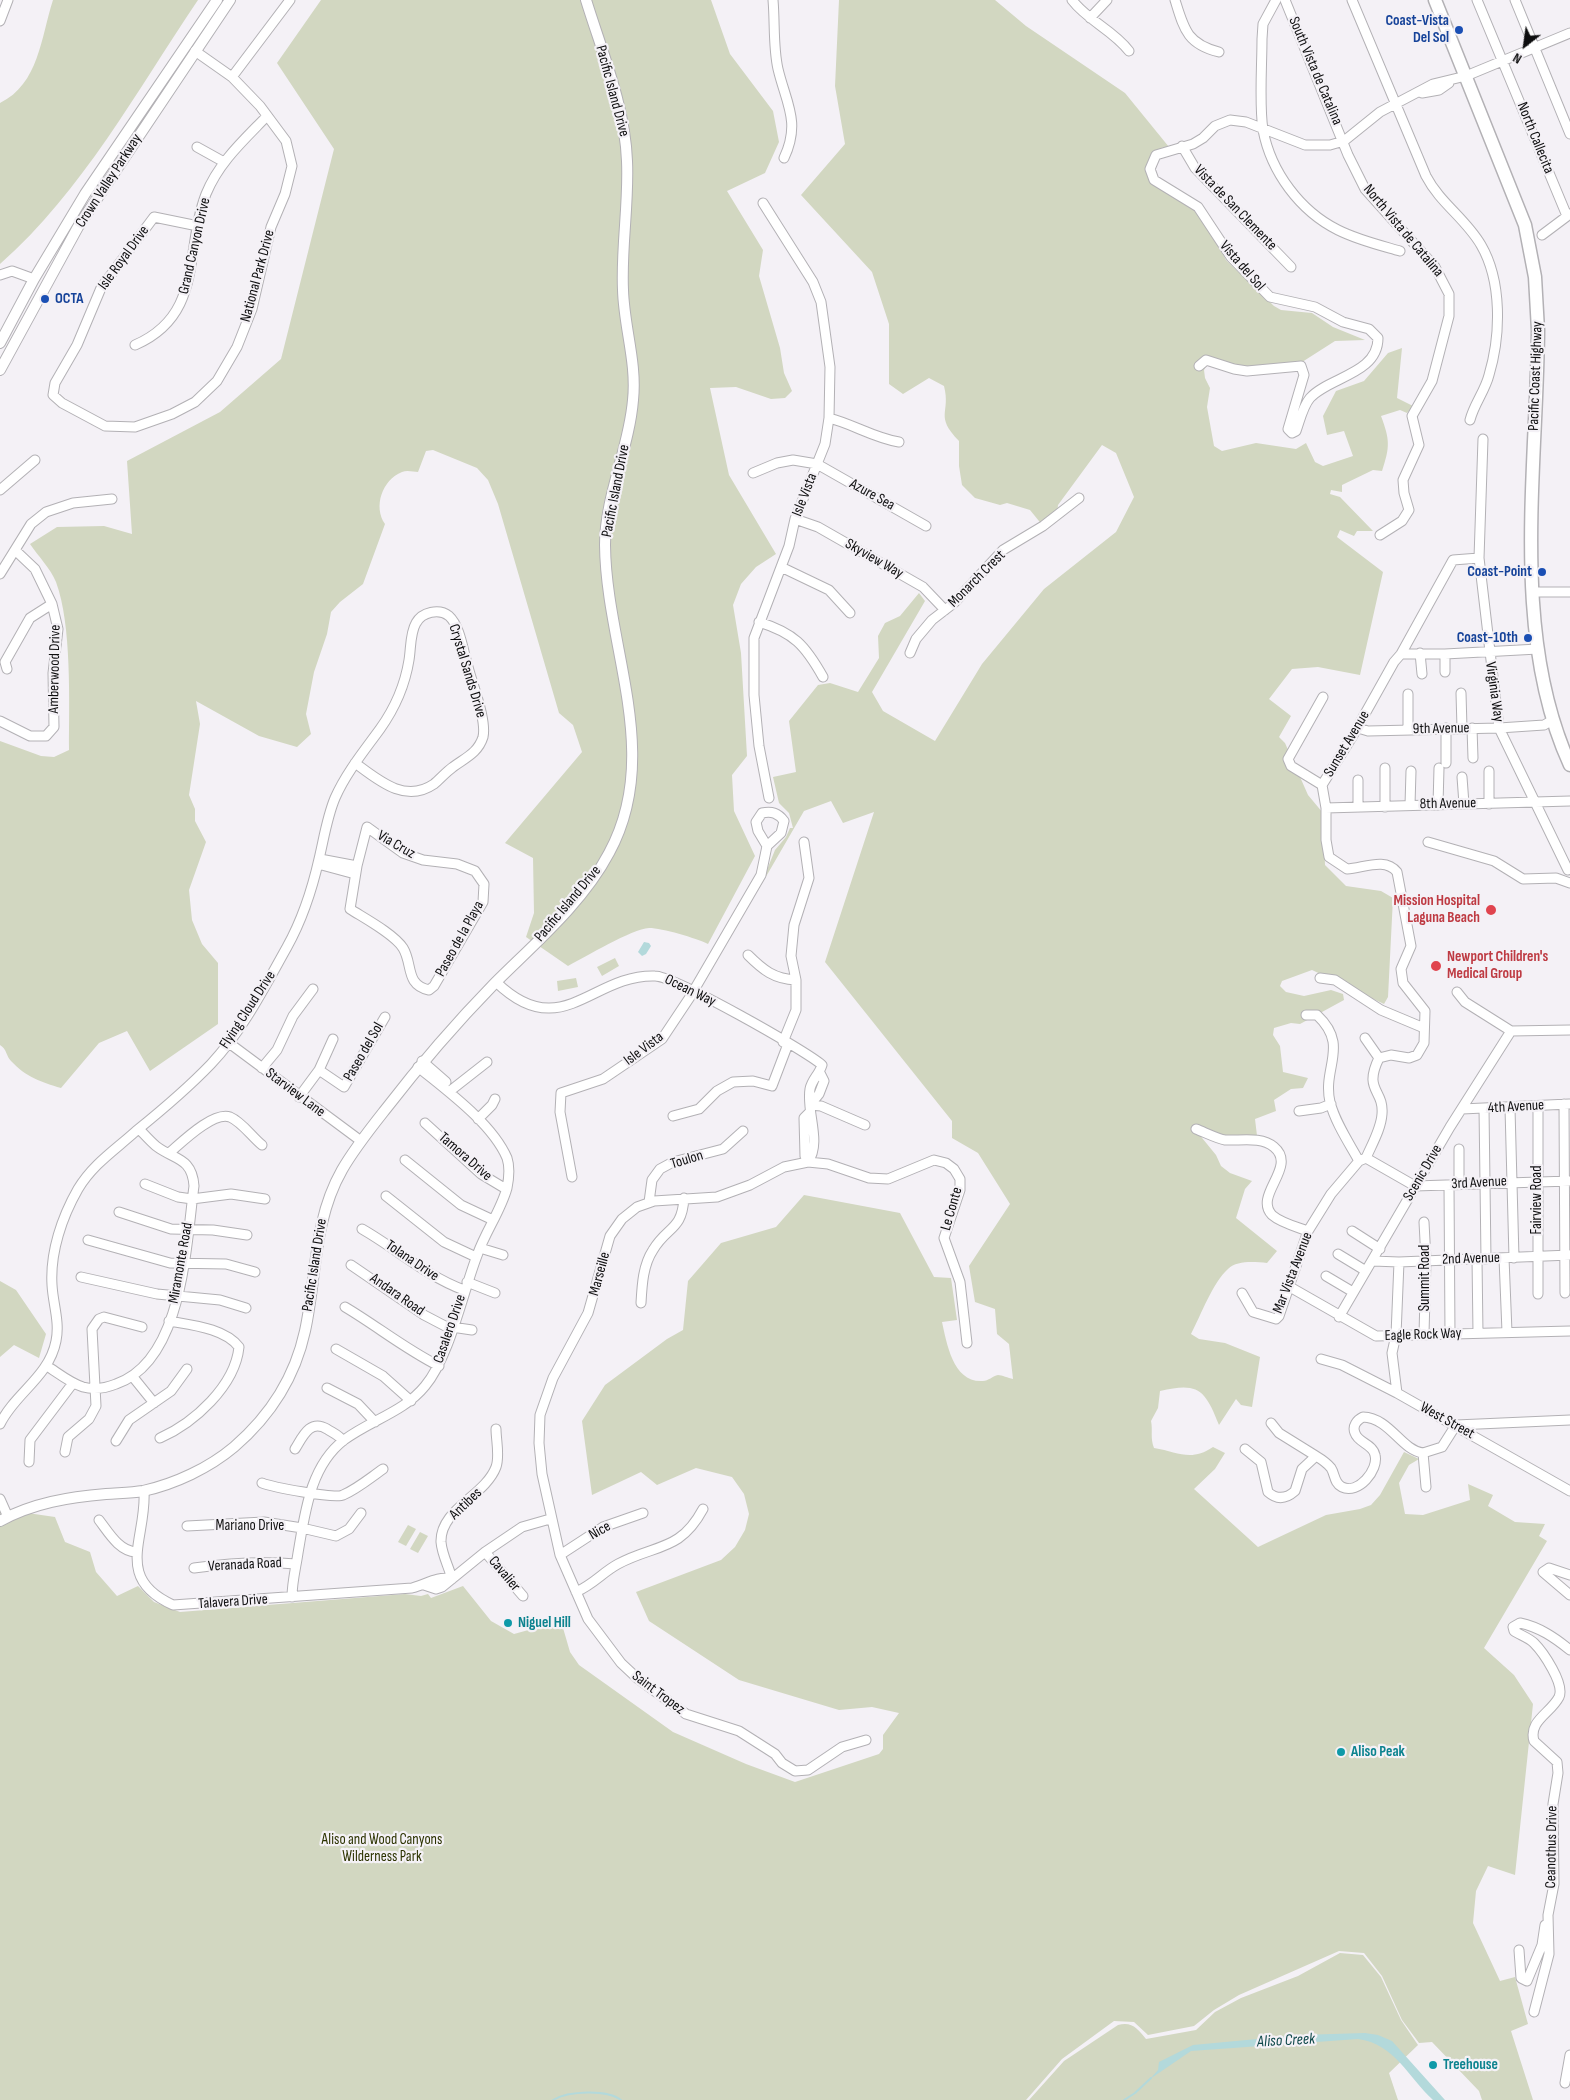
<!DOCTYPE html>
<html>
<head>
<meta charset="utf-8">
<style>
  body { margin:0 }
  #map { position:relative; width:1570px; height:2100px; overflow:hidden; background:#f4f1f6; font-family:"Sofia Sans Condensed",sans-serif }
  canvas { display:block }
  .north { position:absolute; left:1500px; top:20px; width:50px; height:50px; -webkit-text-stroke:4px #f4f1f6; paint-order:stroke; rotate:210deg; font-size:14px; font-weight:700; line-height:20px; text-align:center; color:#0e0e0f }
  .north::after { content:''; display:block; margin:auto; width:18px; height:22px; background:#0e0e0f; clip-path:polygon(50% 0,100% 100%,50% 72%,0 100%) }
</style>
</head>
<body>
<div id="map">
<canvas width="1570" height="2100"></canvas>
<div class="north">N</div>
</div>
<script>
const ctx = document.querySelector('canvas').getContext('2d');
ctx.lineJoin = 'round';
function paint(path, color) { ctx.fillStyle = color; ctx.fill(path, 'evenodd'); }
function stroke(path, color, width, dash) { ctx.strokeStyle = color; ctx.lineWidth = width; ctx.lineCap = dash ? 'butt' : 'round'; ctx.setLineDash(dash || []); ctx.stroke(path); }
function drawText(font, color, halo, rows, align = 'center') {
  ctx.font = font + ' "Sofia Sans Condensed",sans-serif'; ctx.lineWidth = 4.5; ctx.setLineDash([]); ctx.textBaseline = 'middle'; ctx.strokeStyle = halo; ctx.fillStyle = color; for (const [text, x, y, turn = 0] of rows) {
    ctx.save(); ctx.translate(x, y); ctx.rotate((+turn || 0) * Math.PI / 180); ctx.textAlign = isNaN(turn) ? turn : align; if (halo) ctx.strokeText(text, 0, 0); ctx.fillText(text, 0, 0); ctx.restore();
  }
}
paint(new Path2D(`
  M53,0H198C137,90 83,191 0,264V103C39,84 41,37 53,0Z
  M321,0H711L730,54L773,111L779,142L765,173L727,191L763,250L759,276L780,348L784,373L792,391L785,398L771,399L736,387L710,388L729,475L776,554L756,567L741,584L733,605L741,653L747,756L732,775L734,811L755,856L708,944C696,938 662,928 649,928C632,929 585,957 568,966L526,937L534,913L533,858L505,843L582,752L573,725L559,713L498,504L488,480L477,468L433,450L426,451L418,472C414,472 407,470 402,472C382,480 373,507 385,524L363,584L340,602L331,612L327,634L314,672L306,714L311,734L297,747L259,736L196,701L200,724L189,795L195,809V821L206,842L189,890L192,920L202,944L218,963V1024L150,1071L127,1031L99,1043L61,1088C41,1082 26,1077 11,1061C6,1056 7,1049 0,1045V741L41,756L54,757L69,750C69,703 72,625 56,582C51,569 38,556 30,544L57,527L104,526L132,534L127,461L220,412L281,359L334,149L277,63Z
  M839,0H995L1026,26L1125,93L1169,147L1161,148L1150,157L1152,183L1194,209L1211,229L1226,260L1274,306L1281,310L1312,313L1333,327L1365,340L1335,341L1299,364L1266,369L1208,363L1204,370L1205,378L1210,388L1207,407L1214,446L1222,451L1256,443L1296,449L1306,443L1315,462L1323,466L1353,456L1344,431L1327,435L1323,416L1336,391L1364,381L1388,353L1402,348L1397,398L1413,406L1407,413L1400,410L1381,416C1390,440 1390,447 1382,471L1373,470L1342,485V492L1331,490L1330,494L1340,497L1373,531H1357L1354,536L1340,530L1337,537L1383,572L1360,675L1318,667L1292,669L1269,699L1291,716L1279,737L1285,743L1308,795L1323,813L1325,865L1346,886L1381,891L1393,898L1388,997L1384,1004L1312,970L1282,981L1280,986L1286,992L1304,996L1331,990L1343,994L1344,1000L1300,1024L1291,1023L1274,1028L1273,1035L1280,1046L1283,1072L1308,1078L1303,1088L1291,1089L1274,1100L1276,1111L1255,1119L1258,1144L1198,1133L1216,1155L1221,1166L1230,1173L1252,1181L1245,1189L1236,1218L1277,1251L1267,1263C1255,1262 1237,1260 1228,1269C1213,1282 1201,1315 1191,1334L1199,1339L1225,1343L1260,1357L1252,1407L1241,1405L1236,1399L1219,1425C1205,1389 1198,1382 1160,1391L1158,1408L1151,1421C1153,1430 1150,1438 1154,1448C1178,1452 1191,1462 1213,1447L1225,1453L1215,1469L1194,1489L1258,1547L1326,1515L1360,1509L1371,1505L1380,1495L1404,1452L1419,1459L1409,1465L1399,1483L1405,1514L1423,1515L1470,1500L1468,1484L1493,1495L1488,1506L1515,1522L1545,1524L1539,1536L1547,1541L1484,1648L1514,1675L1533,1704L1515,1875L1488,1866L1476,1891L1473,1923L1500,1981L1515,1977L1528,2024L1511,2031L1533,2100H1482L1479,2091L1432,2042L1419,2043L1402,2020L1382,1976L1364,1953L1339,1951L1239,1995L1214,2010L1194,2026L1148,2035L1134,2022L1114,2021L1062,2059L1026,2100H0V1509L55,1517L65,1542L90,1552L96,1572L117,1596L138,1586L154,1602L180,1612L405,1594L421,1596L428,1594L431,1598L463,1586L491,1621L514,1634L561,1621L570,1652L579,1665L673,1732L746,1764L795,1782L879,1754L883,1749V1735L899,1713L872,1707L839,1710L739,1680L649,1621L636,1592L721,1560L735,1547L745,1530L749,1514L744,1494L732,1477L696,1468L657,1485L641,1472L592,1495L582,1421L605,1385L667,1339L683,1330L688,1281L721,1243L776,1227L804,1195L900,1213L934,1277L951,1278L957,1320L942,1322C947,1344 953,1383 983,1381C988,1381 993,1376 998,1375C1002,1375 1008,1378 1013,1379L1009,1344L997,1334L995,1309L975,1302L969,1266L1010,1204L978,1153L952,1138V1121L825,962L874,812L843,823L831,801L804,811L760,887L775,850L786,837L790,828H793L789,813L779,803L773,777L796,772L789,721L818,685L830,683L858,692L879,658L878,636L885,623L900,616L919,593L925,601L872,692L883,711L935,741L982,664L1044,589L1116,532L1134,497L1116,453L1102,445L1058,505L1057,514L1043,526L1030,510L1007,503L1000,505L975,498L962,485L959,466V441C934,415 951,414 944,386L929,378L903,394L889,384V324L872,272L801,195L845,144L835,86Z
  M615,958L619,966L602,976L597,967Z
  M576,978L578,987L558,991L557,981Z
  M0,1281L16,1290L46,1334L39,1358L14,1345L0,1357Z
  M408,1525L416,1529L406,1546L398,1542Z
  M420,1532L428,1536L418,1553L410,1549Z
  M1340,1953L1363,1955L1381,1977L1401,2020L1418,2045L1389,2073L1398,2100H1029L1064,2061L1118,2025C1132,2021 1138,2029 1146,2039L1196,2030L1215,2012L1241,1998L1298,1976Z`), '#d2d7c1');
paint(new Path2D(`
  M644,942L649,943L651,946L646,954L642,956L638,952Z
  M1365,2033L1378,2035L1392,2041L1445,2100H1433C1408,2077 1395,2044 1358,2039L1191,2051L1150,2079L1158,2070L1159,2062L1193,2045L1300,2035Z`), '#b3d9db');
stroke(new Path2D(`
  M553,2100C568,2091 607,2089 621,2100
  M1124,2100L1135,2093L1151,2078`), '#b3d9db', 2);
const minor = new Path2D(`
  M773,0C775,22 773,47 778,69C786,103 801,122 784,158
  M1072,0C1088,21 1113,30 1129,51
  M1175,0C1184,29 1187,44 1219,52
  M1276,0L1263,24L1262,39C1262,66 1259,104 1263,130C1271,172 1300,211 1338,230C1358,240 1379,245 1400,251
  M1285,0L1348,155L1365,189L1435,267L1449,294V316L1432,381L1412,416L1419,445L1403,480L1404,493L1409,510L1402,521L1380,535
  M1352,0L1426,176C1440,203 1466,219 1481,245C1502,281 1501,335 1489,375C1485,391 1474,404 1470,420
  M1477,0L1567,216
  M1515,0L1570,134
  M1090,18L1107,0
  M0,21L8,0
  M195,51L232,77L260,106L286,141L292,166L285,194L271,227L252,309L237,347L217,381L195,402L172,414L135,427L105,426L62,403L53,395L55,383L77,345L101,288L154,217L198,226
  M232,77L290,0
  M1422,93L1439,90L1449,83
  M1182,146L1195,168L1291,267
  M197,147L224,162
  M763,203L813,282L821,302L830,367L829,418L825,444L795,519L789,546L754,638V695L759,746L769,798
  M1542,235L1570,214
  M0,275L12,271L34,279
  M135,345C204,315 184,251 206,194C219,162 244,140 267,116
  M1199,366L1206,360L1234,369L1247,371L1301,366L1304,375L1288,429L1292,433L1296,431C1300,420 1303,406 1310,398C1329,377 1378,374 1378,338L1369,329L1343,322L1315,307L1270,297L1231,257L1198,207L1154,180L1150,169L1156,155L1193,144L1203,138L1215,126L1230,120L1246,122L1305,145H1330L1344,141L1380,112L1433,84L1466,76L1570,33
  M829,418C853,424 874,438 899,442
  M1483,439L1479,558L1499,728L1568,870
  M753,473L777,463L793,460L817,464L926,526
  M0,490L35,460
  M795,519L818,527L923,587L945,610
  M781,567L829,590L850,613
  M0,574L31,524L46,512L73,503L112,499
  M1534,592H1570
  M759,622C794,633 805,645 823,677
  M910,653L916,639L932,620L954,603L1003,550L1043,526L1079,498
  M1420,653L1422,674
  M1401,654H1445L1538,649
  M7,669L5,662L30,618L52,604
  M1445,672V654
  M1461,693L1462,728
  M1408,694V730
  M0,721L30,736H46L54,727L53,673L58,629L52,604L35,569L16,551
  M1358,728L1368,731L1499,728L1544,725L1553,720
  M1472,728L1473,758
  M1446,763V728
  M1385,768V807
  M1462,777L1464,804
  M1322,785L1291,766L1288,759L1323,697
  M1489,804V771
  M1410,805L1411,771
  M1438,805L1439,768
  M1358,807V780
  M1326,808L1570,801
  M367,827L403,853L423,860L457,864L475,871L484,884L483,902L434,986L429,990C405,985 413,964 403,948C394,934 364,918 350,909L357,866Z
  M1428,842L1494,861L1523,879L1556,878L1570,883
  M320,859L357,866
  M318,864L355,874
  M748,955C763,970 774,979 796,980
  M1320,978L1335,980L1381,1010L1424,1028
  M496,982C561,1045 592,974 655,976C674,976 805,1050 822,1065C819,1075 812,1079 810,1089C806,1112 822,1142 808,1162
  M1457,992L1465,1002L1511,1031L1570,1030
  M1306,1015H1317C1350,1046 1322,1067 1330,1102C1335,1122 1349,1143 1359,1161
  M1365,1038L1379,1058
  M783,1042L796,1010V980L791,956L794,925L809,878L804,842
  M229,1043L361,1141
  M422,1061L446,1082
  M262,1068L277,1050L293,1016L313,989
  M319,1070L344,1087L385,1017
  M450,1091L487,1062
  M299,1097L319,1070L333,1039
  M1564,1104L1565,1293
  M810,1105L821,1106L865,1125
  M810,1105L819,1094L824,1081L820,1073
  M1538,1106V1294
  M1484,1108L1486,1259
  M1510,1108L1514,1258
  M1462,1109L1569,1104
  M1299,1111L1321,1108L1331,1104
  M673,1116L699,1109L717,1091L733,1082L753,1081L772,1086L788,1044
  M478,1119L492,1105L495,1099
  M425,1123L481,1174L506,1189
  M1196,1129C1204,1132 1218,1139 1225,1140C1240,1141 1261,1136 1274,1147C1298,1167 1253,1195 1272,1215C1281,1223 1297,1227 1308,1231
  M169,1153C181,1143 213,1111 230,1117C242,1122 252,1137 262,1145
  M1366,1158L1415,1186L1570,1181
  M405,1160L461,1205L493,1220
  M808,1162L805,1156L804,1118L810,1112
  M572,1177L560,1112L561,1093L603,1079L662,1039L690,997L761,875L767,846L781,833L784,821C778,813 772,811 762,813L756,822L758,831L767,846
  M145,1184L178,1197L192,1199L231,1194L265,1199
  M1459,1184V1149
  M1449,1185L1450,1334
  M386,1196L444,1242L476,1257
  M649,1202L652,1180L660,1169L673,1162L723,1149L743,1131
  M119,1212L171,1229L213,1230L247,1235
  M362,1229C397,1249 426,1276 464,1290
  M1352,1231L1380,1249
  M88,1240L170,1263L226,1264L255,1272
  M480,1248L503,1255
  M1338,1254L1366,1271
  M1504,1258L1507,1332
  M1477,1259L1478,1333
  M1373,1261L1399,1262L1570,1255
  M351,1265L424,1315L445,1326L472,1330
  M1326,1276L1353,1292
  M81,1277L157,1294L220,1300L246,1308
  M467,1282L495,1293
  M1290,1287L1376,1336L1570,1331
  M1242,1293L1253,1312L1276,1319L1279,1316L1308,1231L1331,1194L1359,1161L1366,1158C1372,1144 1381,1129 1382,1114C1384,1089 1363,1091 1379,1058L1391,1055L1409,1058L1417,1055L1424,1043L1425,1011L1403,983L1401,969L1411,946L1397,872C1385,857 1364,868 1347,869L1329,857L1326,840V808L1322,785L1352,737L1394,662L1401,654L1453,560L1479,558
  M641,1303C642,1285 643,1265 653,1250C667,1226 682,1231 684,1198
  M345,1307C377,1326 405,1349 439,1366
  M1339,1317L1450,1127L1511,1031
  M1424,1334L1426,1260L1424,1222
  M336,1349L383,1376L411,1401
  M1321,1359L1342,1365L1397,1393L1570,1491
  M47,1366C58,1373 70,1383 83,1387C94,1390 106,1388 116,1384C183,1361 186,1245 194,1186C192,1157 174,1160 156,1146C150,1141 144,1134 139,1129
  M133,1377L154,1403
  M327,1388L358,1404L375,1422
  M1397,1393L1392,1353L1396,1335L1399,1262
  M1271,1423L1279,1433L1316,1456
  M0,1424C15,1393 49,1377 56,1341C60,1322 53,1304 52,1285C50,1252 62,1217 78,1189C93,1164 115,1150 136,1131C162,1110 188,1088 211,1064C243,1030 264,988 287,947C302,920 312,890 319,859C324,838 327,817 335,798C346,773 364,751 380,729C395,708 405,685 409,660C411,648 410,633 416,623C422,612 439,608 449,616C460,626 463,650 467,663C471,681 487,719 483,737C478,753 465,758 453,767C446,772 440,779 434,784C405,804 378,780 355,763
  M160,1438C194,1423 235,1386 239,1347C225,1328 191,1325 169,1321
  M116,1441L129,1420L171,1391L187,1369
  M295,1449C303,1436 310,1419 327,1429C333,1433 339,1435 343,1441
  M1245,1449L1261,1462L1268,1492C1277,1500 1286,1499 1295,1491L1302,1469L1316,1456C1321,1459 1327,1463 1331,1468C1335,1474 1334,1483 1342,1487C1358,1495 1379,1470 1375,1455C1373,1444 1358,1443 1355,1433C1352,1426 1357,1420 1363,1417C1390,1418 1401,1450 1423,1453L1442,1447L1456,1425L1570,1420
  M65,1452L68,1437L89,1419L96,1406L92,1329L99,1319L104,1317L142,1327
  M1423,1453L1426,1487
  M29,1462L30,1440L73,1383
  M262,1483C272,1487 335,1499 343,1495C357,1489 370,1478 383,1469
  M144,1491C147,1538 113,1578 173,1605L412,1588C428,1584 435,1576 452,1579
  M0,1499L8,1517
  M99,1520C109,1533 119,1551 136,1552
  M187,1526L264,1522L302,1528L336,1536L349,1529L361,1513
  M485,1552L523,1596
  M560,1555L603,1527L643,1513
  M194,1568C229,1563 261,1561 296,1564
  M1570,1575L1549,1568L1543,1572L1570,1595
  M452,1579C449,1567 442,1555 441,1542C440,1509 485,1496 496,1467C500,1456 496,1440 496,1429
  M424,1585L436,1589L442,1587L485,1552L522,1527L550,1519
  M576,1592C594,1584 603,1572 618,1564C655,1544 680,1552 703,1509
  M292,1597C292,1582 296,1567 298,1553C305,1513 310,1466 344,1440C371,1420 404,1412 425,1386C450,1356 463,1291 478,1253C486,1231 501,1210 507,1188C509,1178 510,1167 507,1158C492,1123 446,1090 418,1067
  M866,1740L842,1747L808,1770L795,1771L782,1763L775,1754L739,1731L686,1714L637,1678L621,1663L588,1619L560,1555L542,1474L539,1443L540,1415L553,1378L588,1313L610,1236L622,1219L637,1207L654,1201L717,1197L750,1185L784,1167L808,1162L828,1164L869,1178L888,1179L934,1160L946,1163L954,1169L960,1179V1190L944,1238L960,1282L967,1343
  M1519,1950L1521,1978L1527,1981L1542,1945L1545,1925
  M1534,2012L1549,1954L1548,1915L1554,1884L1553,1804L1558,1773L1557,1762L1534,1741C1528,1721 1551,1713 1559,1697C1565,1684 1543,1652 1534,1643C1529,1638 1520,1635 1514,1631L1513,1627L1520,1623C1539,1627 1554,1637 1570,1650
  M1565,2083L1570,2055`);
const major = new Path2D(`
  M0,343L34,279L85,194L217,0
  M0,370L78,227L230,0
  M0,1521C33,1503 69,1497 106,1494C118,1493 131,1493 143,1491C175,1484 209,1468 234,1447C270,1416 295,1377 305,1331C317,1276 313,1221 342,1170C354,1149 370,1129 385,1110C419,1066 455,1024 494,984C534,944 582,904 609,853C663,754 606,648 605,545C605,496 629,449 633,400C637,363 624,327 623,290C621,247 629,204 627,161C625,106 602,52 586,0`);
const highway = new Path2D(`
  M1435,0L1525,225L1535,277L1538,330C1537,470 1510,634 1570,765`);
stroke(minor, '#b3b1b5', 11);
stroke(major, '#b3b1b5', 12);
stroke(highway, '#b3b1b5', 15);
stroke(minor, '#fff', 9);
stroke(major, '#fff', 10);
stroke(highway, '#fff', 12);
for (const [x, y, r, color] of [
  [1459,30,5,"#1a4fb4"],
  [45,299,5,"#1a4fb4"],
  [1542,572,5,"#1a4fb4"],
  [1528,638,5,"#1a4fb4"],
  [1491,910,6,"#e0444e"],
  [1436,966,6,"#e0444e"],
  [508,1623,5,"#0f9aa8"],
  [1341,1752,5,"#0f9aa8"],
  [1433,2065,5,"#0f9aa8"]
]) { const dot = new Path2D(); dot.arc(x, y, r, 0, 2 * Math.PI); ctx.fillStyle = color; ctx.fill(dot); stroke(dot, '#f4f1f6', 2); }
drawText('bold 15px', '#164399', '#f4f1f6', [
  ["Coast-Vista",1449,21],
  ["Del Sol",1449,38],
  ["OCTA",55,299,"left"],
  ["Coast-Point",1532,572],
  ["Coast-10th",1518,638]
], 'right');
drawText('15px', '#0e0e0f', '#f4f1f6', [
  ["South Vista de Catalina",1315,71,67],
  ["Pacific Island Drive",612,91,75],
  ["North Callecita",1535,138,68],
  ["Crown Valley Parkway",109,181,-57],
  ["Vista de San Clemente",1235,208,46],
  ["North Vista de Catalina",1403,231,50],
  ["Grand Canyon Drive",195,246,-77],
  ["Isle Royal Drive",124,258,-54],
  ["Vista del Sol",1242,266,49],
  ["National Park Drive",258,276,-75],
  ["Pacific Coast Highway",1536,376,-88],
  ["Pacific Island Drive",616,491,-79],
  ["Isle Vista",805,495,-69],
  ["Azure Sea",872,495,29],
  ["Skyview Way",874,559,30],
  ["Monarch Crest",977,579,-45],
  ["Amberwood Drive",55,669,-89],
  ["Crystal Sands Drive",467,671,73],
  ["Virginia Way",1494,692,82],
  ["9th Avenue",1441,729,-1],
  ["Sunset Avenue",1347,744,-59],
  ["8th Avenue",1448,804,-1],
  ["Via Cruz",396,845,30],
  ["Pacific Island Drive",568,904,-50],
  ["Paseo de la Playa",460,939,-61],
  ["Ocean Way",690,991,26],
  ["Flying Cloud Drive",248,1010,-57],
  ["Isle Vista",644,1049,-37],
  ["Paseo del Sol",364,1052,-60],
  ["Starview Lane",295,1093,37],
  ["4th Avenue",1516,1107,-3],
  ["Tamora Drive",465,1157,41],
  ["Toulon",687,1160,-17],
  ["Scenic Drive",1423,1173,-60],
  ["3rd Avenue",1479,1183,-3],
  ["Fairview Road",1537,1200,-90],
  ["Le Conte",952,1209,-74],
  ["2nd Avenue",1471,1259,-2],
  ["Tolana Drive",412,1261,34],
  ["Miramonte Road",181,1263,-80],
  ["Pacific Island Drive",315,1265,-81],
  ["Mar Vista Avenue",1293,1273,-69],
  ["Marseille",600,1274,-75],
  ["Summit Road",1425,1278,-90],
  ["Andara Road",397,1295,35],
  ["Casalero Drive",450,1329,-71],
  ["Eagle Rock Way",1423,1335,-2],
  ["West Street",1447,1421,29],
  ["Antibes",466,1504,-44],
  ["Mariano Drive",250,1526],
  ["Nice",600,1531,-30],
  ["Veranada Road",245,1565,-3],
  ["Cavalier",504,1574,50],
  ["Talavera Drive",233,1602,-4],
  ["Saint Tropez",658,1693,37],
  ["Ceanothus Drive",1552,1847,-89]
]);
drawText('bold 15px', '#be3a42', '#f4f1f6', [
  ["Mission Hospital",1480,901],
  ["Laguna Beach",1480,918],
  ["Newport Children's",1447,957,"left"],
  ["Medical Group",1447,974,"left"]
], 'right');
drawText('bold 15px', '#0d838f', '#f4f1f6', [
  ["Niguel Hill",518,1623],
  ["Aliso Peak",1351,1752],
  ["Treehouse",1443,2065]
], 'left');
drawText('15px', '#2c3300', '#f4f1f6', [
  ["Aliso and Wood Canyons",382,1840],
  ["Wilderness Park",382,1857]
]);
drawText('italic 16px', '#0d4749', '#f4f1f6', [
  ["Aliso Creek",1286,2041,-3]
]);
</script>
</body>
</html>
